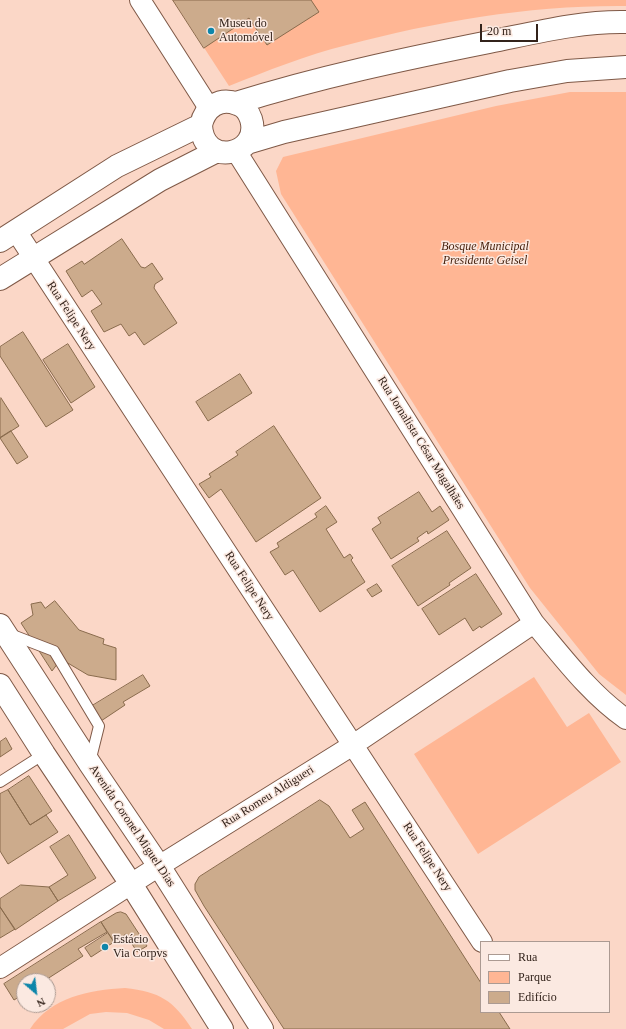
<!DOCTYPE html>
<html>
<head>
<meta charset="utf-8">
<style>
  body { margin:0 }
  #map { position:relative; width:626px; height:1029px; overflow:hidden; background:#fbd7c7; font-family:"Times New Roman",serif }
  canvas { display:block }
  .legend { position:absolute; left:480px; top:941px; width:130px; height:72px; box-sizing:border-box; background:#fbe9e1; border:1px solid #ab9a92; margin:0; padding:5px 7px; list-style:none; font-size:12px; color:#33231b }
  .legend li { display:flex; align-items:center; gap:8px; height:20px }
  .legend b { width:20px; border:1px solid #ab9a92 }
  .north { position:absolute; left:16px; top:973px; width:40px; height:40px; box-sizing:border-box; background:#fbe9e1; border:1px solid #ab9a92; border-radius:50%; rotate:152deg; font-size:11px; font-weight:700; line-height:16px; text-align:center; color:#33231b }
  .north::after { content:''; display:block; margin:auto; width:14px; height:18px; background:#0d86aa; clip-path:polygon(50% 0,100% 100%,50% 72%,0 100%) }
  .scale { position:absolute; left:480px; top:24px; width:58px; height:18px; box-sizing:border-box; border:2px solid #33231b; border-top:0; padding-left:5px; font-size:12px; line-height:14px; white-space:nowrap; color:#33231b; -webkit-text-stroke:3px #fbe9e1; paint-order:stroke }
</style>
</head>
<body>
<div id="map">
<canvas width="626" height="1029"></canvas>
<ul class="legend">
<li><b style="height:5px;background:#fff"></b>Rua</li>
<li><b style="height:11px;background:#ffb694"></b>Parque</li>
<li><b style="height:11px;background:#ccab8c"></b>Edifício</li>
</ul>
<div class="north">N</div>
<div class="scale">20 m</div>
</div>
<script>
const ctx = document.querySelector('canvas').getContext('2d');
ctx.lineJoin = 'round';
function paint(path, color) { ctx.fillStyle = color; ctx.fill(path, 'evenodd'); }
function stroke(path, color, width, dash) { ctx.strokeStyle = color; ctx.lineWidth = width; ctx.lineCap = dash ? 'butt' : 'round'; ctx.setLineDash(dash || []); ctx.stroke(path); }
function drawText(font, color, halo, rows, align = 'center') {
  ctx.font = font + ' "Times New Roman",serif'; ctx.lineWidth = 3; ctx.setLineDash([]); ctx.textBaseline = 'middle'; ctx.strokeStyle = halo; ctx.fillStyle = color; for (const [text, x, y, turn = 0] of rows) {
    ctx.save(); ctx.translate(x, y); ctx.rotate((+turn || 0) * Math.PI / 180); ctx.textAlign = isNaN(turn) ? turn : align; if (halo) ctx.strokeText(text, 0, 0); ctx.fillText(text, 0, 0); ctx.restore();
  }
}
paint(new Path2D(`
  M173,0H626V6C532,5 438,21 347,45C306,55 267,71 229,86Z
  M570,92H626V695L599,674L530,588L281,194L276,171L283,157L496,106Z
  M534,677L567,727L589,713L621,762L478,854L414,754Z
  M125,988C160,992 173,1000 192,1029H164L149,1020L127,1013L106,1012L90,1014L63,1029H30C51,997 89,990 125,988Z`), '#ffb694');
const building = new Path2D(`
  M173,0H311L319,12L267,45L249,18L204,48Z
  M122,239L141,267L145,268L152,263L163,279L155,284L154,288L177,323L144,345L135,332L129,336L121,324L104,332L91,311L102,304L92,290L82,297L66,271L82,261L84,264Z
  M23,332L73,410L46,427L0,356V347Z
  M68,344L95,387L71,403L43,360Z
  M240,374L252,393L208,421L196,402Z
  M1,398L19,426L0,438V399Z
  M274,426L321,498L256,542L221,489L209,498L199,484L211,477L209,474L238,455L236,452Z
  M11,431L28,457L17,464L0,438Z
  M419,492L432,512L440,506L449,520L428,534L427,531L417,538L419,541L391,559L372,529L381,523L378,518Z
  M326,506L337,522L326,529L344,558L350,554L353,558L351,560L365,582L320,612L293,570L285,575L270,552L279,547L277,543L317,517L315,514Z
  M447,531L471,568L449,583L450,585L418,606L392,566Z
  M476,574L502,614L481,628L480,626L473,631L465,618L439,635L422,609Z
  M377,584L382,591L372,597L367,590Z
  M55,601L79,630L104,639L103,644L116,648V680L88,675L61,659L52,671L21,623L33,615L31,604L41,602L45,608Z
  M143,675L150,686L123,702L125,705L101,721L92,706Z
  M6,738L12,749L0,757V742Z
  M29,776L52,811L30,825L8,790Z
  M8,790L30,825L46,815L58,832L8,864L0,851V794Z
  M320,800L329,806L350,838L364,829L352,810L365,802L481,983V1012H499L510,1029H284L204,906L195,890V884L199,877Z
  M69,835L96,878L58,901L49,887L68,875L50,847Z
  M21,885L49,887L58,901L15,930L0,907V899Z
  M0,907L15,929L0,938Z
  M121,912L126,914L147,946L137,952L126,934L114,942L101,922L116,913Z
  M101,922L107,932L78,949L83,956L44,981H24V994L14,1000L4,984Z
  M108,933L114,942L91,957L85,948Z`);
paint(building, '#ccab8c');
stroke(building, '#896b4d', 1);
const lane = new Path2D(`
  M10,634L54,651L99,726L90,762
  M0,782L44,754`);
const street = new Path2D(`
  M140,0L209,108
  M236,151L534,623C562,656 590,694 626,719
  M16,231L482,942
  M0,968L159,866L353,745L534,623`);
const secondary = new Path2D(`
  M236,103C319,77 404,59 489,42C534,33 580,21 626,22
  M247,143L284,132L510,81L567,71L626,67
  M0,241L117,166L201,125C205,107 220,97 237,104C244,106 249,113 251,119C262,155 203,169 201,125
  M0,279L160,180L217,151
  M0,625L90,764L159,866L262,1029
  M0,685L44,754L131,884L222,1029`);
stroke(lane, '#7f5947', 12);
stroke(street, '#7f5947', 22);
stroke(secondary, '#7f5947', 24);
stroke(lane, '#fff', 10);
stroke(street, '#fff', 20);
stroke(secondary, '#fff', 22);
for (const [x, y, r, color] of [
  [211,31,4,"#0d86aa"],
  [105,947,4,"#0d86aa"]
]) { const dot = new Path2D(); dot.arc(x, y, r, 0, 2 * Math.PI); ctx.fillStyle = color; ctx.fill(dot); stroke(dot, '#fbe9e1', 1.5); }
drawText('12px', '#33231b', '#fbe9e1', [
  ["Museu do",219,24],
  ["Automóvel",219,38],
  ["Estácio",113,940],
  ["Via Corpvs",113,954]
], 'left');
drawText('italic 12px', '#451f0b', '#fbe9e1', [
  ["Bosque Municipal",485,247],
  ["Presidente Geisel",485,261]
]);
drawText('12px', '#33231b', '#fbe9e1', [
  ["Rua Felipe Nery",71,316,57],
  ["Rua Jornalista César Magalhães",421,443,58],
  ["Rua Felipe Nery",249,586,57],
  ["Rua Romeu Aldigueri",268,797,-32],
  ["Avenida Coronel Miguel Dias",132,826,56],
  ["Rua Felipe Nery",427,857,57]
]);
</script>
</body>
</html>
